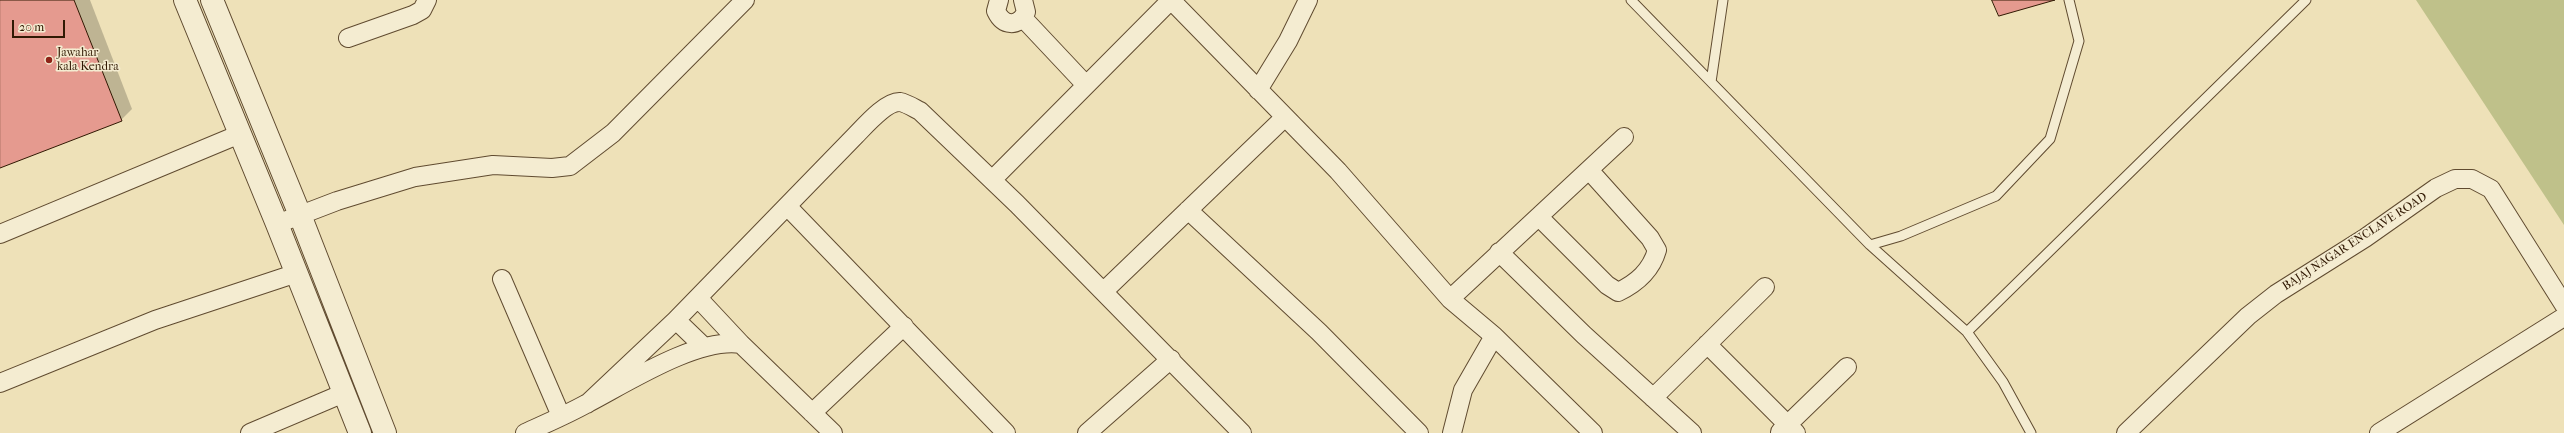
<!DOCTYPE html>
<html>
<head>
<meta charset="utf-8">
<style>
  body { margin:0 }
  #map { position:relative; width:2564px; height:433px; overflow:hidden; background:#eee1b8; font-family:"IM FELL French Canon",serif }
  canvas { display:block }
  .scale { position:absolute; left:12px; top:20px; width:53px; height:18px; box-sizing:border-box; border:2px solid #311903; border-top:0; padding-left:5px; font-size:12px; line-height:14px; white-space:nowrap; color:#311903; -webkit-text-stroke:3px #f4ecd1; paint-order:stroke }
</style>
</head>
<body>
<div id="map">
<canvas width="2564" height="433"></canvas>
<div class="scale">20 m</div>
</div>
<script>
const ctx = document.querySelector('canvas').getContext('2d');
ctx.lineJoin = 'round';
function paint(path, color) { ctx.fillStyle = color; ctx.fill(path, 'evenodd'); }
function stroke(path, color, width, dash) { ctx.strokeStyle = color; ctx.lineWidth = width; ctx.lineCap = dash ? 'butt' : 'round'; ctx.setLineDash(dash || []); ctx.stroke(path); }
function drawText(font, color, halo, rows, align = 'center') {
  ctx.font = font + ' "IM FELL French Canon",serif'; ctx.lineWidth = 3; ctx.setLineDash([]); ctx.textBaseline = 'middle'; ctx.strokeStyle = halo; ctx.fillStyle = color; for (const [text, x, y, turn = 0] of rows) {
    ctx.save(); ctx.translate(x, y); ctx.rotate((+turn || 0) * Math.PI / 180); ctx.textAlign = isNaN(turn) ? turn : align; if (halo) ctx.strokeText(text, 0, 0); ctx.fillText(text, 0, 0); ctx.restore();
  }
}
paint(new Path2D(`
  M2416,0H2564V225Z`), '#bfc18a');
paint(new Path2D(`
  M0,0H90L132,109L121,120L0,167Z`), '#0003');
const building = new Path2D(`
  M0,0H74L122,121L0,168Z
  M1992,0H2055L1999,16Z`);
paint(building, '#e59a8f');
stroke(building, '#311903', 1);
const service = new Path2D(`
  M1631,0L1870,245L1967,332L2003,382L2031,433
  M1711,82L1723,0
  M1870,245L1901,236L1996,196L2050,139L2079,41L2069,0
  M1967,332L2306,0`);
const minor = new Path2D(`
  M999,0L996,11C1003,26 1018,28 1026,12L1023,0
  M1023,18L1086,85
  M348,38L413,15L422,10L427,0
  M1258,90L1288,41L1308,0
  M992,180L1171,0L1338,171L1450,299L1494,336L1593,433
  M787,206L1006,433
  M1188,210L1319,332L1419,433
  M1539,217L1607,285L1618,292C1637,283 1651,271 1657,250L1650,238L1589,170
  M277,224L337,201L415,177L493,165L552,168L570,166L613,133L745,0
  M0,234L240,134
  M1499,252L1584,335L1692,433
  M502,279L561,416
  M1104,291L1285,117
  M698,298L741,344L833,433
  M1450,299L1624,137
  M676,320L703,346
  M1707,344L1796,433
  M0,383L155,320L297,273
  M1653,398L1765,287
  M587,404L676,320L855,136C864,127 886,101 900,102C906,103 914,108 920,111L1017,204L1242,433
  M812,413L904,326
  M1780,432L1847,367
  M250,433L344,393
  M525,433C545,424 566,415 586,404C625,384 697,337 741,344
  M1087,433L1171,359
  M1452,433L1463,390L1494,336
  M2126,433L2248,316L2276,294L2365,238L2436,188L2455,179H2472L2491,189L2564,305
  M2379,433L2564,317`);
const tertiary = new Path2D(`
  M185,0L277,224L360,433
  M212,0L300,215L385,433`);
stroke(service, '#604b30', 11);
stroke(minor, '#604b30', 20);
stroke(tertiary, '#604b30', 24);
stroke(service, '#f4ecd1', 9);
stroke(minor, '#f4ecd1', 18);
stroke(tertiary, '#f4ecd1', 22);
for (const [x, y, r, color] of [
  [49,60,4,"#8f2418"]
]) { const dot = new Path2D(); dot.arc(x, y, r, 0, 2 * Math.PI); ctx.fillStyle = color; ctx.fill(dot); stroke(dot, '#f4ecd1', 1.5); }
drawText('12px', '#311903', '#f4ecd1', [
  ["Jawahar",57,53],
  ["kala Kendra",57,67]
], 'left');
drawText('12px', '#311903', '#f4ecd1', [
  ["BAJAJ NAGAR ENCLAVE ROAD",2355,242,-33]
]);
</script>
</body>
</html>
